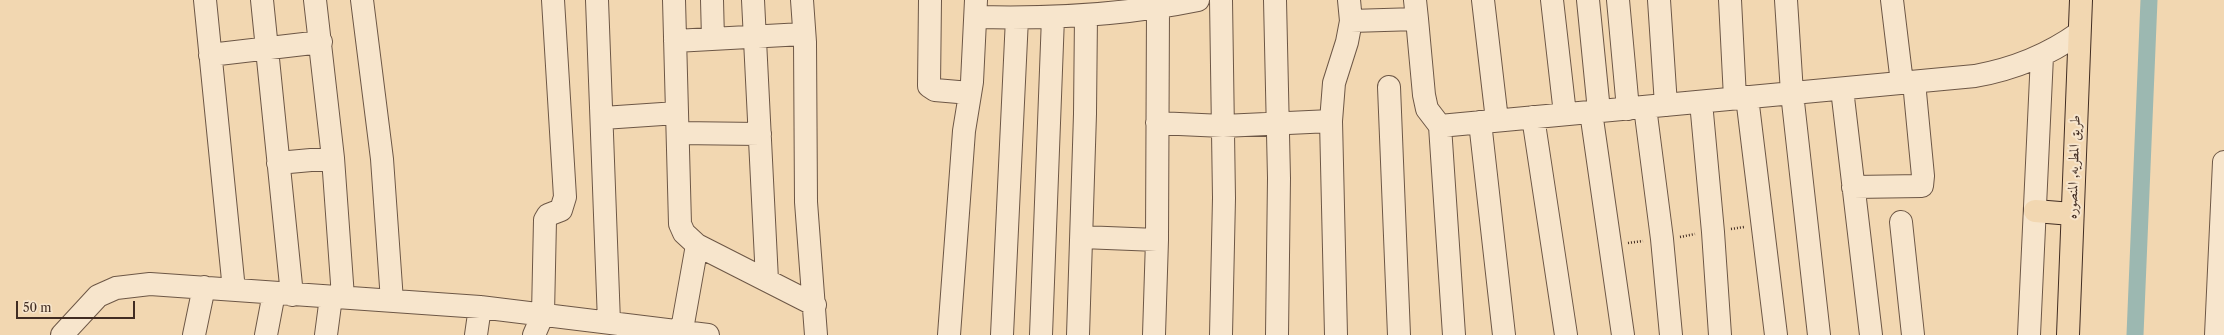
<!DOCTYPE html>
<html>
<head>
<meta charset="utf-8">
<style>
  body { margin:0 }
  #map { position:relative; width:2224px; height:335px; overflow:hidden; background:#f2d7b1; font-family:"Libre Caslon Text",serif }
  canvas { display:block }
  .scale { position:absolute; left:16px; top:301px; width:119px; height:18px; box-sizing:border-box; border:2px solid #412c22; border-top:0; padding-left:5px; font-size:12px; line-height:14px; white-space:nowrap; color:#412c22; -webkit-text-stroke:3px #f7e5cc; paint-order:stroke }
</style>
</head>
<body>
<div id="map">
<canvas width="2224" height="335"></canvas>
<div class="scale">50 m</div>
</div>
<script>
const ctx = document.querySelector('canvas').getContext('2d');
ctx.lineJoin = 'round';
function stroke(path, color, width, dash) { ctx.strokeStyle = color; ctx.lineWidth = width; ctx.lineCap = dash ? 'butt' : 'round'; ctx.setLineDash(dash || []); ctx.stroke(path); }
function drawText(font, color, halo, rows, align = 'center') {
  ctx.font = font + ' "Libre Caslon Text",Amiri,serif'; ctx.lineWidth = 4; ctx.setLineDash([]); ctx.textBaseline = 'middle'; ctx.strokeStyle = halo; ctx.fillStyle = color; for (const [text, x, y, turn = 0] of rows) {
    ctx.save(); ctx.translate(x, y); ctx.rotate((+turn || 0) * Math.PI / 180); ctx.textAlign = isNaN(turn) ? turn : align; if (halo) ctx.strokeText(text, 0, 0); ctx.fillText(text, 0, 0); ctx.restore();
  }
}
stroke(new Path2D(`
  M2135,335L2149,0`), '#9cb8b1', 17);
const minor = new Path2D(`
  M205,0L234,290
  M262,0L292,295
  M315,0L333,158L343,297
  M362,0L382,159L392,301
  M597,0L609,322
  M674,0L680,224L684,233L697,245L815,305
  M712,0L713,39
  M753,0L767,280
  M802,0L805,42L806,202L816,335
  M930,0L929,86L935,90L970,93
  M1275,0L1279,178L1277,335
  M1483,0L1497,120
  M1552,0L1565,114
  M1588,0L1599,111
  M1618,0L1628,109
  M1659,0L1666,105
  M1730,0L1735,98
  M1786,0L1792,93L1819,335
  M1892,0L1902,83
  M976,17C1050,19 1125,15 1198,0
  M1417,19L1424,95L1427,109L1440,126L1454,335
  M1351,21L1417,19L1415,0
  M675,41L803,34
  M210,55L321,42
  M1389,87L1399,335
  M1842,89L1871,335
  M1747,97L1776,335
  M1701,102L1713,232L1720,335
  M1645,107L1662,239L1671,335
  M1591,112L1623,335
  M1533,117L1566,335
  M603,118L677,113
  M1480,122L1504,335
  M1157,123L1223,126L1331,121
  M1440,126L1975,76C2014,69 2047,56 2079,33
  M678,133L760,134
  M278,163L333,158
  M1853,187L1922,186L1923,176L1914,82
  M1901,222L1913,335
  M1082,237L1157,240
  M62,335L98,296L116,288L150,284L480,307L708,335
  M194,335L204,287
  M266,335L274,293
  M326,335L331,297
  M476,335L480,307
  M534,335L543,314L545,220L548,215L561,210L565,197L553,0
  M681,335L697,245
  M949,335L964,131L972,82L976,0
  M1002,335L1017,18
  M1041,335L1053,17
  M1078,335L1085,114L1086,15
  M1154,335L1157,240L1158,8
  M1221,335L1224,198L1221,0
  M1336,335L1331,121L1334,83L1347,42L1351,21L1349,0
  M2029,335L2042,56
  M2216,335L2224,162`);
const major = new Path2D(`
  M2035,211L2072,214
  M2068,335L2081,0`);
stroke(minor, '#6d5746', 24);
stroke(major, '#412c22', 24);
stroke(new Path2D(`
  M1731,229L1744,227
  M1680,237L1695,234
  M1628,243L1643,241`), '#412c22', 2.5, [1, 2]);
stroke(minor, '#f7e5cc', 22);
stroke(major, '#f2d7b1', 22);
drawText('14px', '#412c22', '#f7e5cc', [
  ["طريق المطريه, المنصوره",2074,167,-88]
]);
</script>
</body>
</html>
